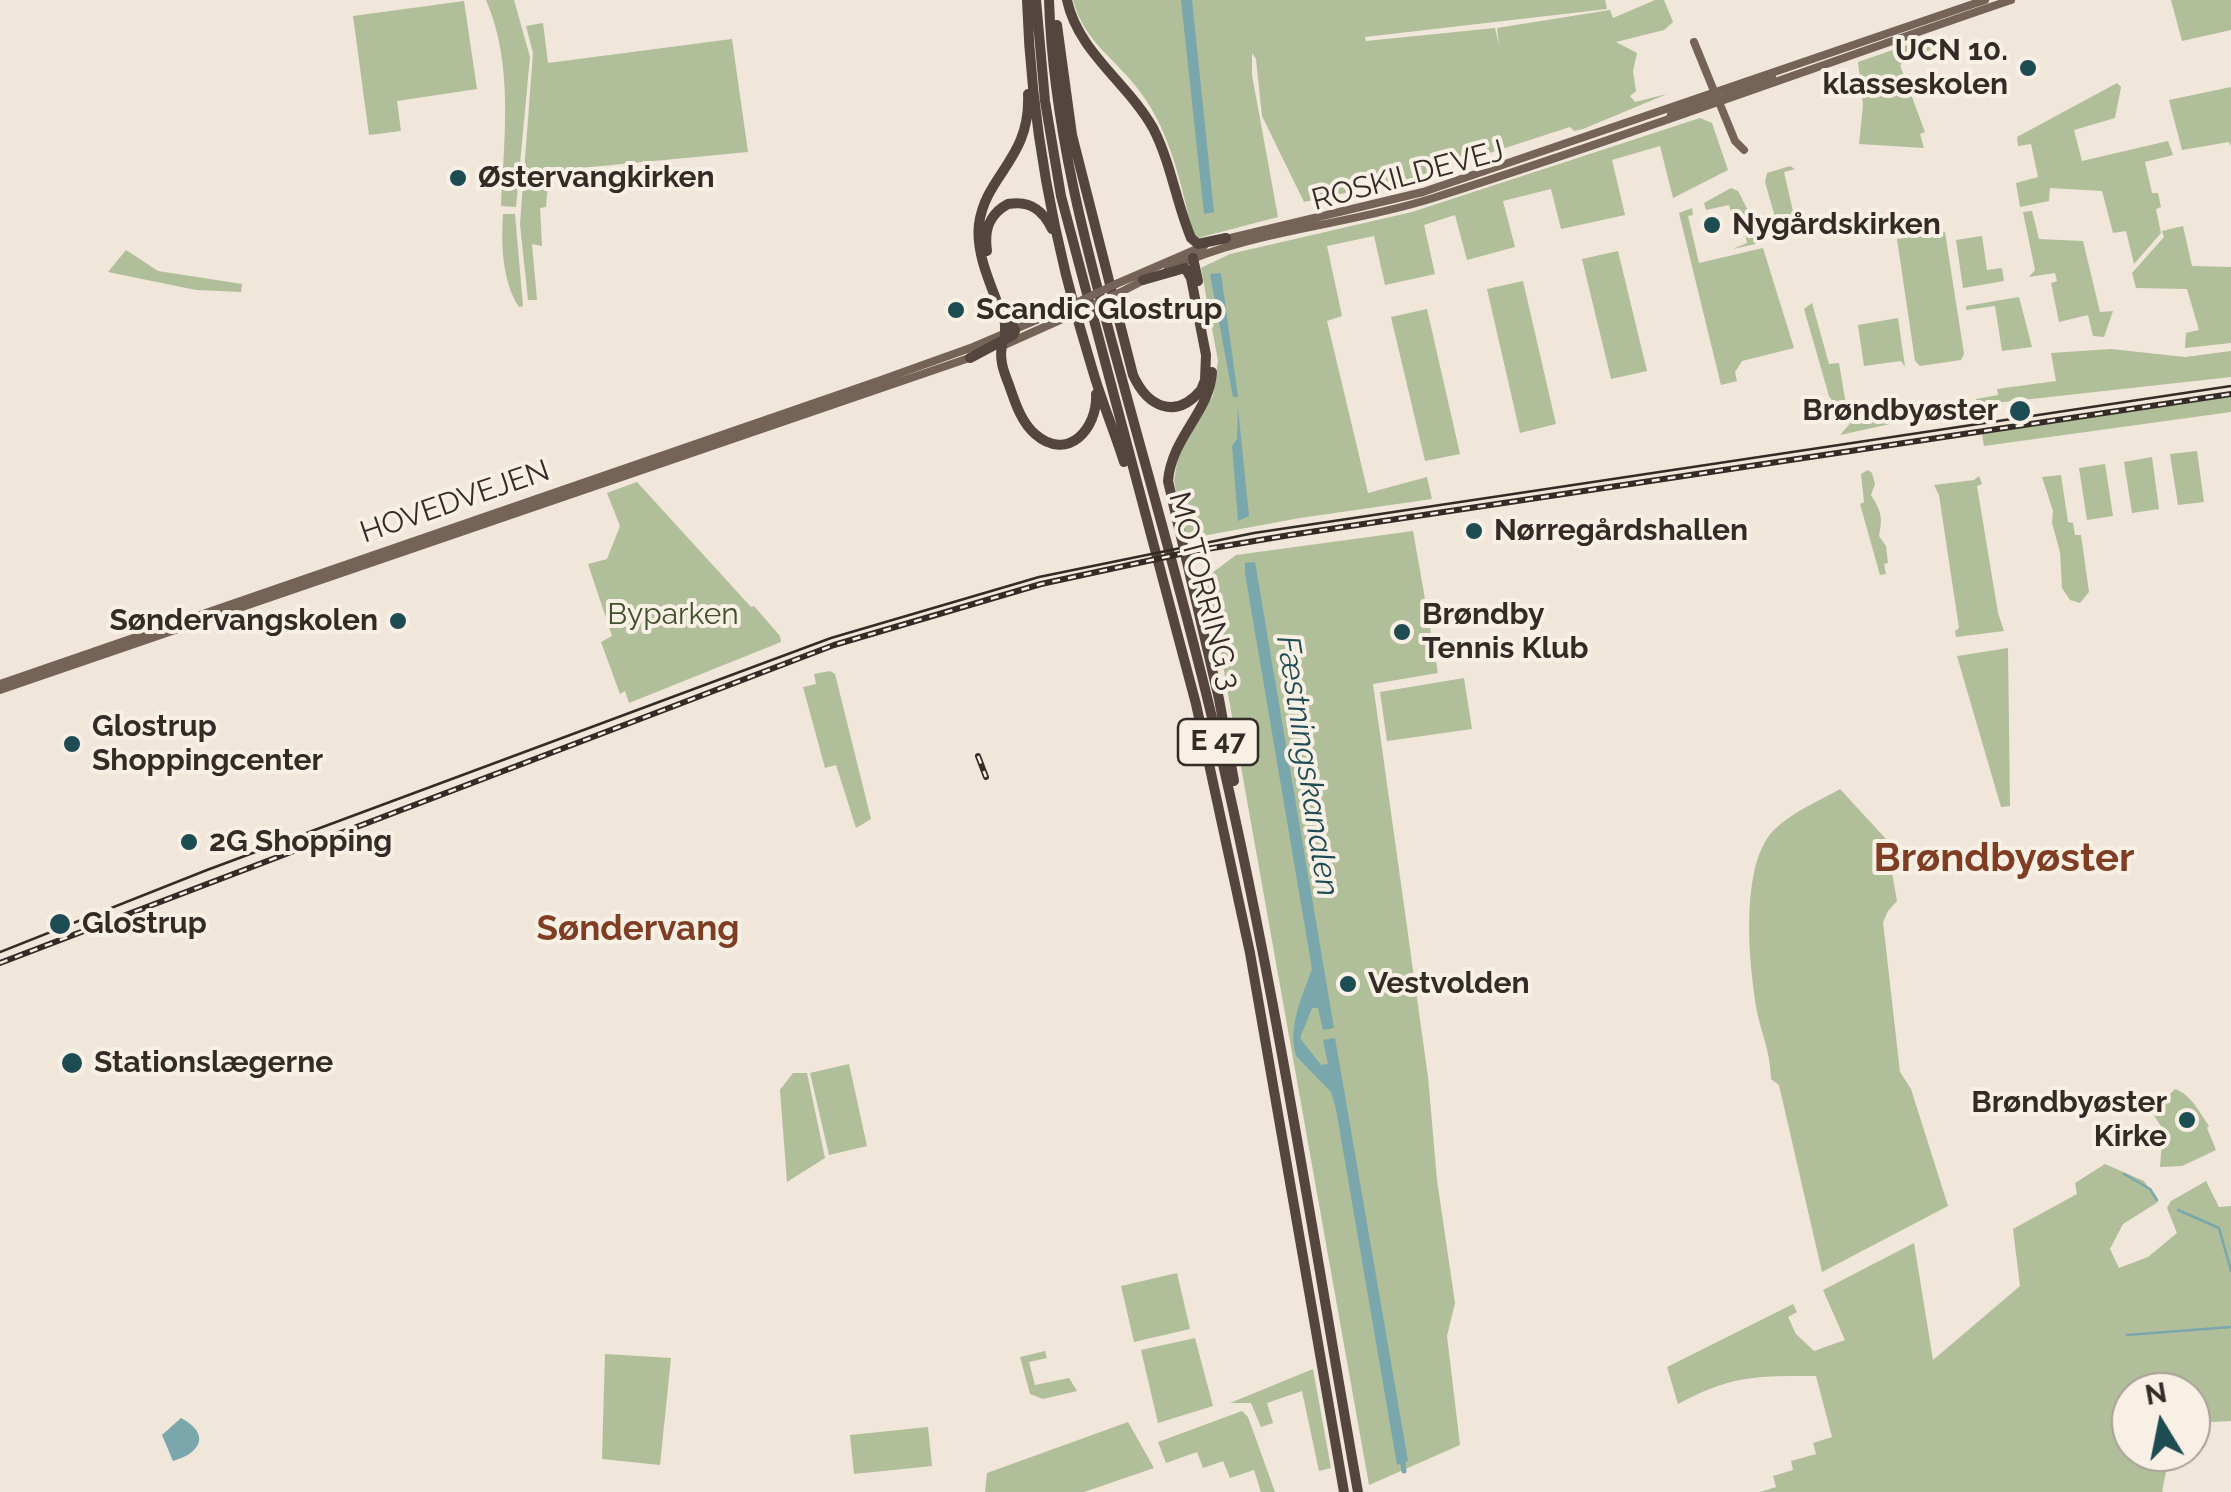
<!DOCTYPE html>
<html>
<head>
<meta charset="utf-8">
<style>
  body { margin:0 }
  #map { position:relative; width:2231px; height:1492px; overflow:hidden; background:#f0e6d9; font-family:Raleway,sans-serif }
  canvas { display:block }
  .north { position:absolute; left:2111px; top:1372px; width:100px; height:100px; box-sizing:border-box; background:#f8f0e5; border:2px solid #a9a199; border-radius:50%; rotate:350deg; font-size:28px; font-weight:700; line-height:40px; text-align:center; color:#332b26 }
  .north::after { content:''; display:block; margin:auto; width:35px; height:45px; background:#1e4c53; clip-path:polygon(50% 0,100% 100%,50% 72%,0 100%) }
</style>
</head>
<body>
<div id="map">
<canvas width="2231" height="1492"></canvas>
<div class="north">N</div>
</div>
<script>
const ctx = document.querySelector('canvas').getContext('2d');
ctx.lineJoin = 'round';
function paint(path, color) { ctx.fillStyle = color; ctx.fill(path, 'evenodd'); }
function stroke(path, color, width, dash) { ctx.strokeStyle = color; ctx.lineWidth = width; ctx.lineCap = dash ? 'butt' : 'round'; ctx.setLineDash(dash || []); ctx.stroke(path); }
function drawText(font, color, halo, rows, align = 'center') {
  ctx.font = font + ' Raleway,sans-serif'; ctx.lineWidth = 8; ctx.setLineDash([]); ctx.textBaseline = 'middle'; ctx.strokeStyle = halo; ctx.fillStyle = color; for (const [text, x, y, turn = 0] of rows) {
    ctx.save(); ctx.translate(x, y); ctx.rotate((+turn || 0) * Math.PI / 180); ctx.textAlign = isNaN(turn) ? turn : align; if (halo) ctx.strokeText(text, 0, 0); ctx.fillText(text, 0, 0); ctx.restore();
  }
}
paint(new Path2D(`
  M486,0H514L530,57L516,207L501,206C504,137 514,65 486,0Z
  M1073,0H1605L1607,9L1365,37L1366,41L1495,28L1499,45L1497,28L1610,10L1613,18L1655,0H1664L1673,22L1664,30L1616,42L1637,53L1633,71L1636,91L1630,96L1635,102L1667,94L1583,129L1574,131L1570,127L1412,178L1304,202L1262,116L1256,59L1252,53V75L1278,217L1194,239C1182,189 1172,135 1141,93C1116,58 1085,44 1073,0Z
  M2171,0H2231V30L2182,41Z
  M464,1L477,89L397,101L401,131L369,135L353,16Z
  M543,23L548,63L732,39L748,152L549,171L546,207L540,208L542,246L532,244L537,300H528L520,224L533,53L526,26Z
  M1933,36L1936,47L1900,65L1925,132L1920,134L1924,148L1859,144L1863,105L1858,62Z
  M2117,83L2121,87L2115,118L2074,130L2082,161L2168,141L2173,155L2145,162L2152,193H2158L2161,207L2156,209L2161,233L2134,264L2126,231L2113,233L2102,191L2050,188L2049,201L2020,207L2016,183L2038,177L2031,144L2018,146L2017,137Z
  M2231,87V146L2229,142L2182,150L2169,100Z
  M1700,118L1712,123L1728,170L1673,198L1660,146L1612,160L1625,215L1561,229L1551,189L1503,201L1515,247L1467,260L1455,215L1424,225L1435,274L1385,285L1374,236L1327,246L1342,316L1327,321L1368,493L1427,477L1432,499L1300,518L1186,539L1174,481L1180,445L1213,396L1218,361L1201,268L1230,254L1412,212Z
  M1790,166L1795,169L1784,172L1795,220L1783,223L1787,237L1781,238L1765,182L1767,173Z
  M1731,188L1738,191L1764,242L1733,249L1747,243L1741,218L1733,219L1729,205L1706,210L1704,203Z
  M1692,208L1693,215L1688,216L1699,263L1763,248L1794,348L1742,361L1735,372L1737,381L1721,385L1679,213Z
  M2032,211L2039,239L2083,241L2100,312L2113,311L2104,337L2093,336L2088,315L2059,322L2051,283L2057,281L2055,273L2029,277L2035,270L2023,212Z
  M503,214H515L523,306L519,307C502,282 501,243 503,214Z
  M2183,226L2192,266L2231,267V343L2185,348L2186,333L2199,330L2187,289L2136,288L2132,273L2164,237L2162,231Z
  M1945,232L1964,354L1961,360L1920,366L1915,361L1897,239Z
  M1982,236L1987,270L2002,268L2004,281L1963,288L1956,240Z
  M126,250L158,271L242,284L241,292L196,290L108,272Z
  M1618,251L1647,371L1611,379L1582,259Z
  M1523,281L1556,424L1520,433L1487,289Z
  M2019,297L2032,347L2002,351L1995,306L1966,310V306Z
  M1812,303L1829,364L1839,363L1847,411L1910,406L1912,413L1971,401L1972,406L1840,435L1854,419L1852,415L1843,416L1829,396L1804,309Z
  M1427,309L1460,454L1425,461L1391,317Z
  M1898,318L1905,367L1901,361L1864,366L1858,325Z
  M2111,349L2185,357L2231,351V377L1977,405L1976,399L1998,395L1997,389L2056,381L2051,353Z
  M2231,396V412L1984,446L1982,434Z
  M2197,451L2204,502L2178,505L2170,454Z
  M2152,457L2159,509L2132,513L2124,462Z
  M2105,464L2113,516L2087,520L2079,468Z
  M1868,470L1872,473L1875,484L1871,495C1881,511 1883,517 1879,536L1886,546L1888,563L1884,564L1886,574L1880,575L1860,504L1864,502L1861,474Z
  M2061,475L2068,522L2073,523L2075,535H2081L2089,592L2080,603L2070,600L2062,588L2060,552L2052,523L2053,511L2042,477Z
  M1979,476L1982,484L1977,486L1998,613L2004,631L1956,637L1955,631L1959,628L1939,495L1934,485L1974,480Z
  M637,482L751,607L754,606L780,636L781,642L629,703L625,691L620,694L601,642L612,636L588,564L607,559L620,526L607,493Z
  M1413,531L1438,673L1373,684L1428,1077L1437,1180L1455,1303L1447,1336L1460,1445L1369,1485L1217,632L1200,582L1236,555Z
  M2008,648L2010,806L2001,807L1957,656Z
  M830,671L835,674L871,819L856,828L836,765L825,768L803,687L816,684L814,674Z
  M1464,678L1472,729L1387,741L1380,692Z
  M1840,789L1886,839L1897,901L1888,911L1883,922L1900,1072L1911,1089L1948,1206L1822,1272L1779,1085L1771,1079C1770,1049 1762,1037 1757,1011C1749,965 1739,865 1774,830C1792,812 1819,801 1840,789Z
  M849,1064L867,1146L829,1155L810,1073Z
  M793,1073H807L825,1158L787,1182L780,1090Z
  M2175,1089C2191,1095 2198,1110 2209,1126L2207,1128L2216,1150L2182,1166L2160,1167L2162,1140L2167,1136L2152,1112Z
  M2105,1164L2144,1181L2158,1202L2123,1224L2110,1249L2119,1268L2148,1257L2177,1233L2167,1208L2171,1201L2206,1181L2219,1207L2231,1206V1421L2191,1423V1392H2131V1437L2128,1435L2124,1450L2170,1452L2162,1492H1760L1776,1487L1773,1476L1793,1470L1791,1461L1816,1454L1813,1443L1832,1437L1816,1376C1756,1376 1732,1375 1678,1404L1667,1367L1793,1304L1797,1312L1788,1317L1796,1334L1814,1351L1845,1340L1823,1290L1914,1243L1933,1360L2020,1286L2013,1229L2077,1194L2075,1183Z
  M1177,1273L1190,1329L1134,1342L1121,1286Z
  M1195,1338L1213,1406L1158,1423L1141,1350Z
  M1045,1351L1047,1358L1029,1362L1035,1385L1069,1378L1077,1391L1043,1399L1030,1394L1020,1357Z
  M605,1354L671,1358L660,1465L602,1459Z
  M1313,1369L1331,1468L1319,1471L1302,1391L1267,1403L1273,1423L1261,1427L1251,1403H1230Z
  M1242,1411L1248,1417L1275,1492H1261L1254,1470L1230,1478L1223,1461L1203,1468L1197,1452L1166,1463L1158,1442Z
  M1128,1422L1154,1468L1084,1492H985L987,1473Z
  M928,1427L932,1466L854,1474L850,1435Z`), '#b0be9a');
paint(new Path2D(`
  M1181,0H1192L1214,212L1204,214Z
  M1221,273L1238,397H1233L1210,274Z
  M1238,408L1249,516L1238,521L1232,446L1237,439Z
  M1255,562L1334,1028L1323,1030L1318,1008H1312L1300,1038L1321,1065L1328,1064L1323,1040L1335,1038L1408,1461L1397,1465L1336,1109L1331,1092L1296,1056C1288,1028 1300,1002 1312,969L1245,573V563Z
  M181,1418C211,1434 201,1453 173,1461L162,1435Z`), '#79a7ac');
stroke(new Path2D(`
  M2124,1174L2150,1189L2157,1200
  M2178,1210L2219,1228L2231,1271
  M2127,1335L2231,1327`), '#79a7ac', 2.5);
stroke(new Path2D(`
  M1402,1458L1404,1471`), '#79a7ac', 5);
stroke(new Path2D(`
  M1694,42L1714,91
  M1717,101L1772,76
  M1719,102L1735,141L1744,150
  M1671,115L1717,94
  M1222,240L1423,192L1985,0
  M1168,269C1252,230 1343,226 1430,199C1626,137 1817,66 2011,0
  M1116,284L1204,246
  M1119,293L1146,279
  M1002,346L1069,316
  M0,684L881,380L973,347L1067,307
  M0,690L975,356`), '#756358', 8);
stroke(new Path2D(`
  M1027,0C1031,124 1055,249 1092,368C1101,400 1114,430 1124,462
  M1036,0L1045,101L1061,196L1196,704L1250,953L1344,1492
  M1049,0C1053,126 1086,248 1119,368C1149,479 1181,590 1208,701C1272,962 1311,1228 1358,1492
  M1067,0C1078,52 1128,83 1153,128C1171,163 1176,202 1191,238L1198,244L1226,238
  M1057,25L1072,135L1133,375C1147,406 1175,421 1201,390L1205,380L1206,355L1191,278L1185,268L1143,280
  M987,251C984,230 989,214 1008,204C1030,200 1043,210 1052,229
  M1193,258L1198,281
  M1005,334V323C995,293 975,257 979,224C986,174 1031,159 1028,94
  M1002,346C999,360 1004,372 1009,385C1015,402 1021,422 1035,434C1068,463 1098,428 1096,394
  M970,358L1013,335L1015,331L1008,314
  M1212,372C1210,412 1172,436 1168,481L1219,699L1234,781`), '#54463e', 10);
stroke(new Path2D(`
  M0,952L207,870L831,638L1039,577L1254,533L2231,386`), '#332b26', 2.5);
const rail = new Path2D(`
  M978,756L986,777
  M0,963L834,645L1041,584L1189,552L1290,535L2231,394`);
stroke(rail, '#332b26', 6);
stroke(rail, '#f8f0e5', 2.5, [8]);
stroke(new Path2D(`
  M1067,307L1116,284
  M1069,316L1119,293`), '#756358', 8);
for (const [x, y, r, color] of [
  [2028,68,10,"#1e4c53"],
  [458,178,10,"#1e4c53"],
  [1712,225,10,"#1e4c53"],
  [956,310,10,"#1e4c53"],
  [2020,411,12,"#1e4c53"],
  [1474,531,10,"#1e4c53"],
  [398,621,10,"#1e4c53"],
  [1402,632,10,"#1e4c53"],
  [72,744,10,"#1e4c53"],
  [189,842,10,"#1e4c53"],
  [60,924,12,"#1e4c53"],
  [1348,984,10,"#1e4c53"],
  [72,1063,12,"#1e4c53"],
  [2187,1120,10,"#1e4c53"]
]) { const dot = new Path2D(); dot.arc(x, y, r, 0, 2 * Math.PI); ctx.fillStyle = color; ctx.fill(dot); stroke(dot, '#f8f0e5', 4); }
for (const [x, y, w] of [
  [1218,742,80]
]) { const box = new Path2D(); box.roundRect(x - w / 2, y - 23, w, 46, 8); ctx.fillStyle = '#f8f0e5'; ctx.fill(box); stroke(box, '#332b26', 2.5); }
drawText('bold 28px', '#332b26', null, [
  ["E 47",1218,742]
]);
drawText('bold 30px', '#332b26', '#f8f0e5', [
  ["UCN 10.",2008,51,"right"],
  ["klasseskolen",2008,85,"right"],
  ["Østervangkirken",478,178],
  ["Nygårdskirken",1732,225],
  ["Scandic Glostrup",976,310],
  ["Brøndbyøster",1998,411,"right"],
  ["Nørregårdshallen",1494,531],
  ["Brøndby",1422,615],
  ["Tennis Klub",1422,649],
  ["Søndervangskolen",378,621,"right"],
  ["Glostrup",92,727],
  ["Shoppingcenter",92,761],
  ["2G Shopping",209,842],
  ["Glostrup",82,924],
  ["Vestvolden",1368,984],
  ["Stationslægerne",94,1063],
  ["Brøndbyøster",2167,1103,"right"],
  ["Kirke",2167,1137,"right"]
], 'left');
drawText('30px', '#332b26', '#f8f0e5', [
  ["ROSKILDEVEJ",1408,176,-15],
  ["HOVEDVEJEN",455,502,-19],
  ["MOTORRING 3",1204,591,75]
]);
drawText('30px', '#41512b', '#f8f0e5', [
  ["Byparken",673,615]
]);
drawText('italic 32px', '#1e4c53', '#f8f0e5', [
  ["Fæstningskanalen",1307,766,81]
]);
drawText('bold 35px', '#7f3e23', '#f8f0e5', [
  ["Søndervang",638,929]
]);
drawText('bold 40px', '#7f3e23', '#f8f0e5', [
  ["Brøndbyøster",2004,859]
]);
</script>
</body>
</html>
